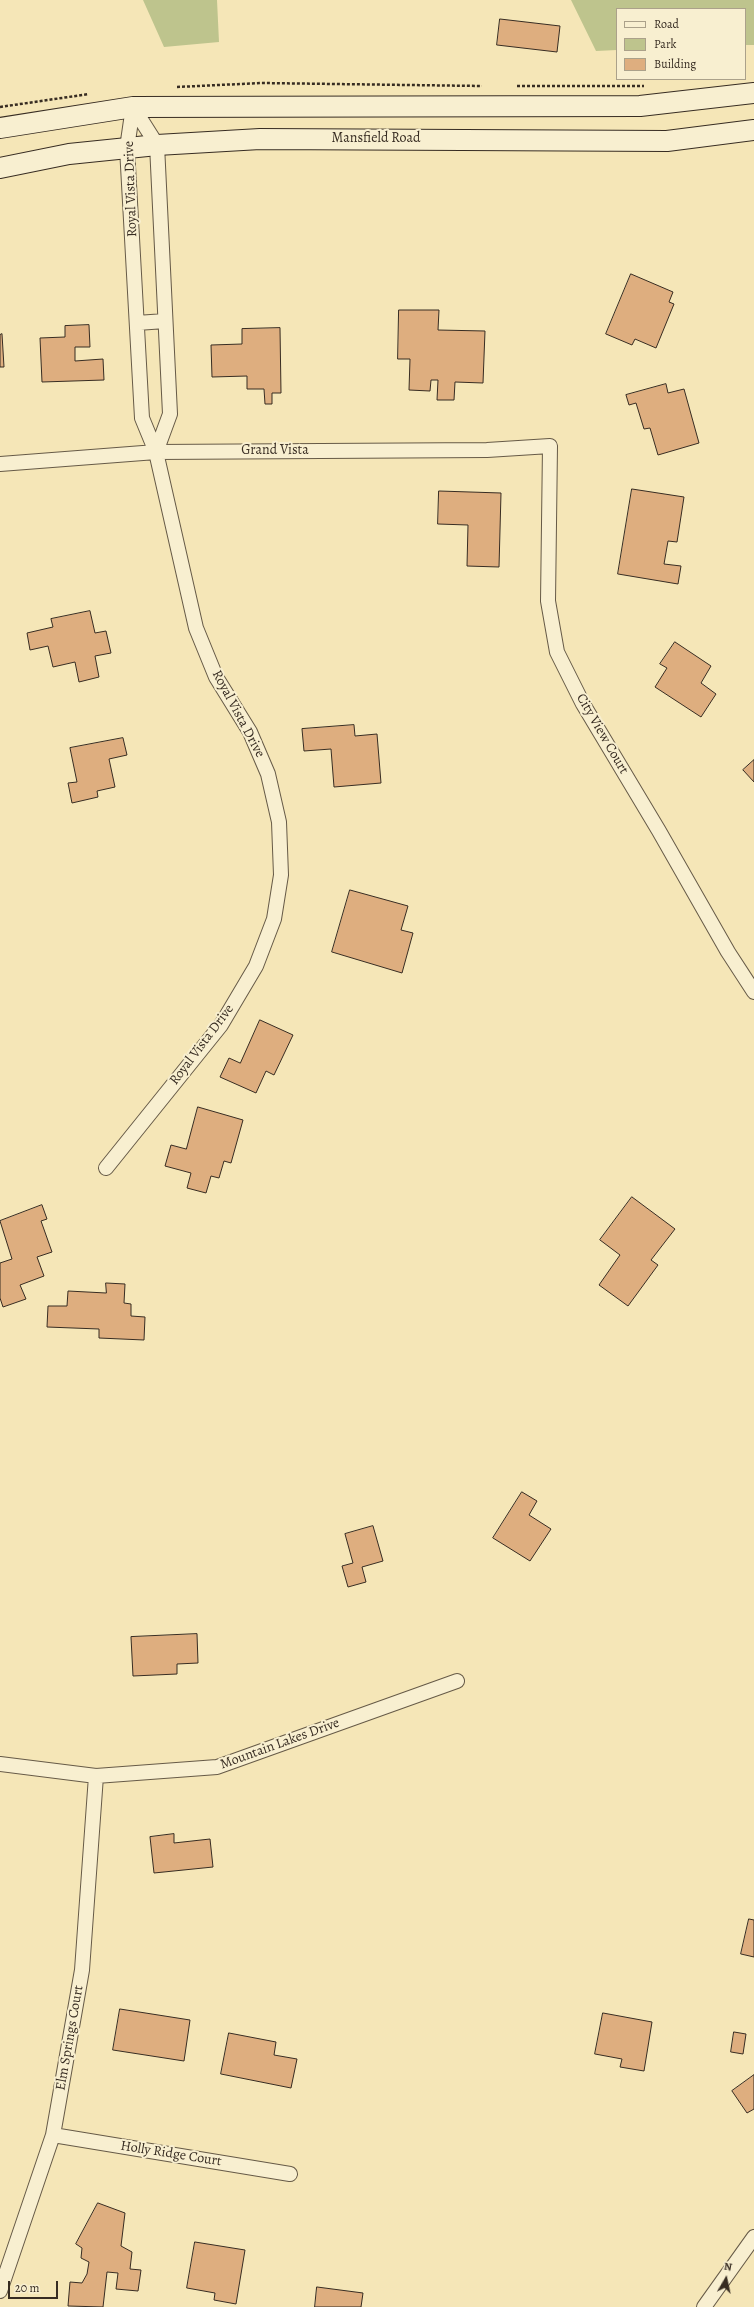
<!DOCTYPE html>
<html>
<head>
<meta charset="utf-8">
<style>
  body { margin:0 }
  #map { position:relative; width:754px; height:2307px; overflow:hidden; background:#f5e6b7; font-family:Alegreya,serif }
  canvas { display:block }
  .legend { position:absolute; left:616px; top:8px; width:130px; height:72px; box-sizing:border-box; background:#f8efd0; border:1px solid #aba18a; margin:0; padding:5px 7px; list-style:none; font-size:12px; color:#372c22 }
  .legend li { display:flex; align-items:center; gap:8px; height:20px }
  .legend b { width:20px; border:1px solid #aba18a }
  .north { position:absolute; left:706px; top:2259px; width:40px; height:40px; -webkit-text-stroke:3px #f8efd0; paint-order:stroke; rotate:9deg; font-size:11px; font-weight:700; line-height:16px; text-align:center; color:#372c22 }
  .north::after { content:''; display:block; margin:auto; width:14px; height:18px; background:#372c22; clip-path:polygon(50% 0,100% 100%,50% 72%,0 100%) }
  .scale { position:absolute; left:8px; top:2281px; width:50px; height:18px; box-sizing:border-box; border:2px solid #372c22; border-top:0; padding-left:5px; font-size:12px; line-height:14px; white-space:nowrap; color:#372c22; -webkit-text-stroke:3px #f8efd0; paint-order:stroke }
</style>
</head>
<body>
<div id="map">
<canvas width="754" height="2307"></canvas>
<ul class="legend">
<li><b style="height:5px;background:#f8efd0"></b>Road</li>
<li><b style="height:11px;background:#bec48d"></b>Park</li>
<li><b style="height:11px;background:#deae7f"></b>Building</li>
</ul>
<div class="north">N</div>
<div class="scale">20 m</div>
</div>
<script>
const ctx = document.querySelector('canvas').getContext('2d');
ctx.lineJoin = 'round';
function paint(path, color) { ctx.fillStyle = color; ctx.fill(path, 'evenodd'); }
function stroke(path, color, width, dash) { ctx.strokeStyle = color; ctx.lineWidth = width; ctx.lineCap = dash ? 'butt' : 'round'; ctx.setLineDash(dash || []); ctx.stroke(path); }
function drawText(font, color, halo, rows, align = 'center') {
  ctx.font = font + ' Alegreya,serif'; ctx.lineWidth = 4; ctx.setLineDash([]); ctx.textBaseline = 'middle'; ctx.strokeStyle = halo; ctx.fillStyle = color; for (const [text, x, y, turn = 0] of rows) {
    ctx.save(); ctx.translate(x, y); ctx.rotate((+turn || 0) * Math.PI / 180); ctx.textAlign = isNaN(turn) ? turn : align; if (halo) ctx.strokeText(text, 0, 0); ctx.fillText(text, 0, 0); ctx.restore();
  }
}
paint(new Path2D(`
  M143,0H217L219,42L164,47Z
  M571,0H754V45H745V9H617V50L596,51Z`), '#bec48d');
const building = new Path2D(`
  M500,19L560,26L557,52L497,45Z
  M631,274L673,292L669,302L674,304L656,348L635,339L632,345L606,334Z
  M399,310H439L438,330L485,331L483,383L455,382L454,400H437L438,380H431L430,391L409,390L410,359H398Z
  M89,325L90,347H75V361L103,359L104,380L42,382L40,338L65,337V326Z
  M280,328L281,393H272V404H265L264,389H247V376L212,377L211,345L242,344V329Z
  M2,334L4,367H0V335Z
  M666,384L668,393L684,389L699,443L658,455L650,428L644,429L636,403L629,405L626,395Z
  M632,489L684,497L677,542L668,541L664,564L681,566L678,584L618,574Z
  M439,491L501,493L499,567L467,566L468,525L438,524Z
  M90,611L95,633L106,631L111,653L95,656L99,677L79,682L75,662L53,667L48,646L30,650L27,633L53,627L51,619Z
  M675,642L711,666L701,683L716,694L701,717L655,687L667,668L660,664Z
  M354,725L355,736L377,734L381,783L334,787L331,749L304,751L302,729Z
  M123,738L127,755L109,759L115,787L97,791L98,797L72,803L68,783L77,782L70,748Z
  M754,760V782L743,770Z
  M350,890L408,906L401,930L413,933L402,973L332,952Z
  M260,1020L293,1035L274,1075L266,1071L256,1093L220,1077L229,1058L240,1063Z
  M198,1107L243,1120L231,1163L224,1161L219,1178L211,1176L206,1193L187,1188L191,1173L165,1166L171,1145L186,1149Z
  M632,1197L675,1229L651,1260L658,1265L628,1306L599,1285L620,1255L600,1240Z
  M42,1205L47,1219L41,1221L52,1252L37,1257L44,1276L20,1285L26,1299L3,1307L0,1298V1263L12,1259L0,1221Z
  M106,1283L125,1284L124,1303L131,1304V1316L145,1317L144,1340L99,1338V1329L47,1327L48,1306H67L68,1291L106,1293Z
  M522,1492L537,1501L529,1515L551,1529L530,1561L493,1538Z
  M373,1526L383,1561L362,1567L366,1582L348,1587L342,1566L353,1563L345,1534Z
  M197,1634L198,1663L177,1664V1674L133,1676L131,1637Z
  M174,1834V1843L210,1839L213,1867L154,1873L150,1837Z
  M749,1919L754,1920V1957L741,1954Z
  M120,2009L190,2020L184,2061L113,2050Z
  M603,2013L652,2022L644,2071L620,2067L622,2059L595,2054Z
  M734,2032L746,2034L743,2054L731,2052Z
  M229,2033L276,2042L274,2055L297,2059L291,2088L221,2074Z
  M754,2075V2109L747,2113L732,2091Z
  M98,2203L125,2213L121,2246L132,2252L130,2269L141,2270L138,2291L116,2289L118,2273L107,2272L103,2307L68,2306L70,2282L82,2283L87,2274L89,2262L81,2258L82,2248L76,2244Z
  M195,2242L245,2250L236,2304L214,2300L215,2293L187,2288Z
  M317,2287L363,2293L361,2307H315Z`);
paint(building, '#deae7f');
stroke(building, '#372c22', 1);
const minor = new Path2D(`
  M133,107L157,145L170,414L156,452
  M137,323L165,321
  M0,464L156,452L487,450L550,446L548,601L557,652L583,704L659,831L728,952L754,992
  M106,1168L221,1025L256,966L274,919L281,875L279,822L268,774L250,732L216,677L196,628L156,452L142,418L127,148L133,107
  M0,1764L96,1776L217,1767L457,1681
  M53,2135L290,2174
  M0,2291L53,2135L82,1970L96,1776
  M704,2307L754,2237`);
const secondary = new Path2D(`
  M0,128L133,107L640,106L754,93
  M0,168L69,154L157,145L260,139L667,141L754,130`);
stroke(minor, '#665a47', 16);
stroke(secondary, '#372c22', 22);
stroke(new Path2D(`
  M517,86H644
  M177,87L261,83L482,86
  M0,107L89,94`), '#372c22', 2.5, [3, 2]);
stroke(minor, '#f8efd0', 14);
stroke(secondary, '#f8efd0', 20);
drawText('14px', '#372c22', '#f8efd0', [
  ["Mansfield Road",376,139],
  ["Royal Vista Drive",131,189,-92],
  ["Grand Vista",275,451],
  ["Royal Vista Drive",238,714,62],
  ["City View Court",602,734,60],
  ["Royal Vista Drive",202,1045,-53],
  ["Mountain Lakes Drive",280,1744,-20],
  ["Elm Springs Court",70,2038,-80],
  ["Holly Ridge Court",171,2154,9]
]);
</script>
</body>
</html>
